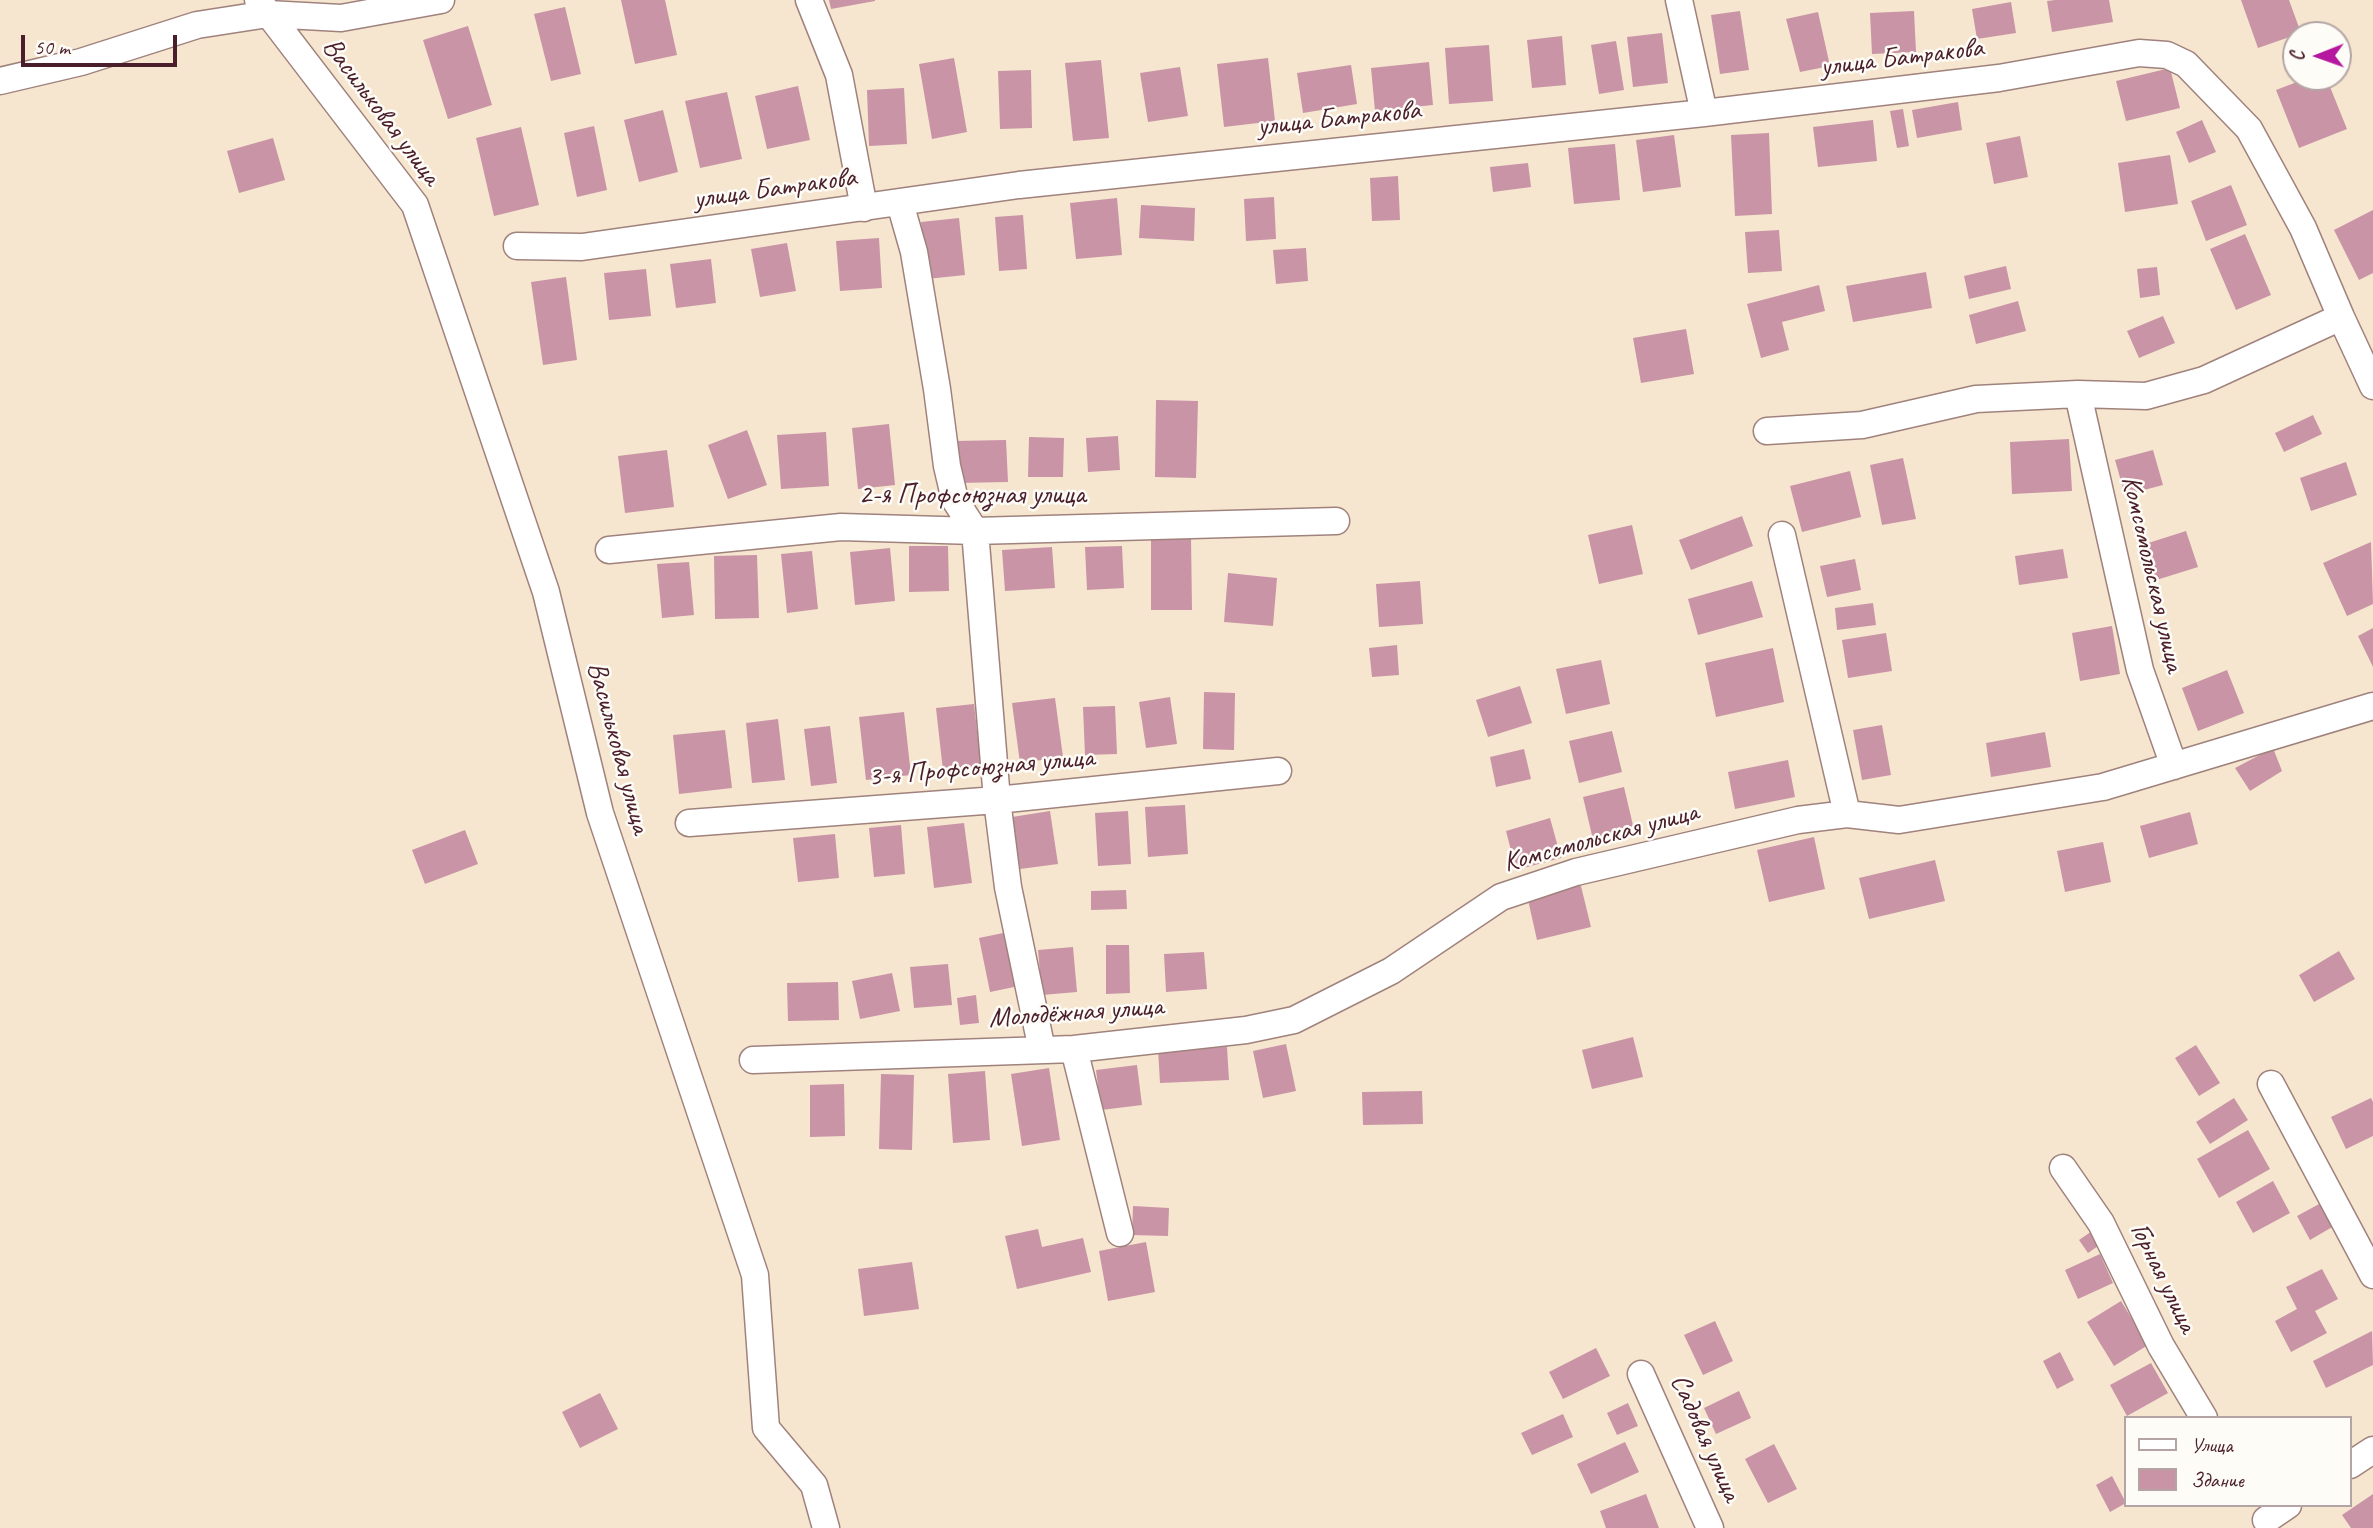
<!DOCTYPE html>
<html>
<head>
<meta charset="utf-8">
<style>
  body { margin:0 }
  #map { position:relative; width:2373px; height:1528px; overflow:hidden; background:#f6e6cf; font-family:Caveat,sans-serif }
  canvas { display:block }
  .legend { position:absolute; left:2124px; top:1416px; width:228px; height:91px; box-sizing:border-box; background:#fdfcf7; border:2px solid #b5a4a5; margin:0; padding:9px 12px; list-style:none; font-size:21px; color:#4a1f2b }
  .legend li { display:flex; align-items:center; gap:14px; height:35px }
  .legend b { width:35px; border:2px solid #b5a4a5 }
  .north { position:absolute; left:2282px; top:21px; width:70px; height:70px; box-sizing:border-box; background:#fdfcf7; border:2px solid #b5a4a5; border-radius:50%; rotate:269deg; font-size:19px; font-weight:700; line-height:28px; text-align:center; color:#4a1f2b }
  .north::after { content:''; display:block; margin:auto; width:24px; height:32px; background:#b5179e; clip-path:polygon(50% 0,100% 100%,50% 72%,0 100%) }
  .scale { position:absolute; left:21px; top:35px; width:156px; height:32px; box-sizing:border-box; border:4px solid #4a1f2b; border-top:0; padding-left:9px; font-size:21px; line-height:24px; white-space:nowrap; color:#4a1f2b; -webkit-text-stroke:5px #fdfcf7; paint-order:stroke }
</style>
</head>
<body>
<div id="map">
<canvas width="2373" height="1528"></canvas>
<ul class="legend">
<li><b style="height:9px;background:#fff"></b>Улица</li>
<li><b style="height:19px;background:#c994a6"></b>Здание</li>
</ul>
<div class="north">С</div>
<div class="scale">50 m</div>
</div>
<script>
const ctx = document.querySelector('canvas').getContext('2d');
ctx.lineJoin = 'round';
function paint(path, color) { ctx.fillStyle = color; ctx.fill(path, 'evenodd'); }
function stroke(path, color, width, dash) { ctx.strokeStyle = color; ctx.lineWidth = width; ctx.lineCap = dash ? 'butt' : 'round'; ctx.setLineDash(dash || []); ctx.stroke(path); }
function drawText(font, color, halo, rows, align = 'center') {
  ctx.font = font + ' Caveat,sans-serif'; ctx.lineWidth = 5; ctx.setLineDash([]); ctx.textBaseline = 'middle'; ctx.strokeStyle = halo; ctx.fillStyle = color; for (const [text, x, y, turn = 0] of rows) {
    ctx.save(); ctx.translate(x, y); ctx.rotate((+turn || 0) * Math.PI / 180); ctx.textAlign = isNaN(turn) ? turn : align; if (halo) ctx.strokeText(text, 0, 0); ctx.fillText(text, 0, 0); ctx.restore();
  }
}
paint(new Path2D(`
  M621,0H665L677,55L635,64Z
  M829,0H875V1L831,9Z
  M2055,0H2109L2113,22L2052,32L2047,1Z
  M2241,0H2289L2301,33L2258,48Z
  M2011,2L2016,33L1977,39L1972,9Z
  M565,7L581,74L551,81L534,14Z
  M1740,11L1749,70L1720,74L1711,15Z
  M1914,11L1916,52L1872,54L1870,13Z
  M1818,12L1830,66L1800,72L1786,19Z
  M468,26L492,105L448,119L423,40Z
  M1662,33L1668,83L1633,87L1627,37Z
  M1562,36L1566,85L1532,88L1527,40Z
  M1616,41L1624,90L1599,94L1591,45Z
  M1489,45L1493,101L1449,104L1445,48Z
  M954,58L967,132L932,139L919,64Z
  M1268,58L1275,121L1224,127L1217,64Z
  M1101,60L1109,138L1073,141L1065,63Z
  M1429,62L1433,105L1375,111L1371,68Z
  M1351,65L1357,104L1303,113L1297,73Z
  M1180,67L1188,116L1148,122L1140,73Z
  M2170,68L2180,108L2126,121L2116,81Z
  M1031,70L1032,128L1000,129L998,71Z
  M2310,77H2326L2347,129L2299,148L2276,90Z
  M798,86L810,140L767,149L755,96Z
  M904,88L907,144L869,146L867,90Z
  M727,92L742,159L700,168L685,101Z
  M1958,102L1962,130L1917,138L1912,110Z
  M1903,109L1909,146L1897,148L1890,111Z
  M663,110L678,172L639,182L624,120Z
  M1873,120L1877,161L1818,167L1813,127Z
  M2202,120L2216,152L2189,163L2176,132Z
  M594,126L607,190L577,197L564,133Z
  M521,127L539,205L494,216L476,138Z
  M1769,133L1772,214L1735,216L1731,135Z
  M1674,135L1681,187L1643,192L1636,140Z
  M2020,136L2028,177L1994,184L1986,143Z
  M273,138L285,180L239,193L227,151Z
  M1615,144L1620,200L1574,204L1568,148Z
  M2170,155L2178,204L2125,212L2118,163Z
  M1528,163L1531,187L1493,192L1490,167Z
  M1398,176L1400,220L1372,221L1370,178Z
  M2231,185L2247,225L2206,241L2191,201Z
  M1274,197L1276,239L1246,241L1244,199Z
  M1117,198L1122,255L1076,259L1070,203Z
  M1141,205L1195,208L1194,241L1139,238Z
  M2373,210V273L2359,280L2334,230Z
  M1023,215L1027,269L999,271L995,217Z
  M959,218L965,275L927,279L921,222Z
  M1779,230L1782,271L1748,273L1745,232Z
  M2245,234L2271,295L2236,310L2210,249Z
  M879,238L882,288L840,291L836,241Z
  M787,243L796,291L760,297L751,249Z
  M1306,248L1308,281L1276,284L1273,250Z
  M711,259L716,303L676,308L670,264Z
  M2006,266L2011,289L1969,299L1964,276Z
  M2157,267L2160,295L2140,298L2137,269Z
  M646,269L651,316L609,320L604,273Z
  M1926,272L1932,308L1853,322L1846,286Z
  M566,277L577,360L543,365L531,282Z
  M1819,285L1825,311L1782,322L1789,350L1761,358L1747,304Z
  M2018,301L2026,331L1976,344L1969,315Z
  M2163,316L2175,343L2139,358L2127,331Z
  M1686,329L1694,374L1641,383L1633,338Z
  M1156,400L1198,401L1196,478L1155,477Z
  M2313,415L2322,434L2284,452L2275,433Z
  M889,424L895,485L858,489L852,428Z
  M747,430L767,485L728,499L708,445Z
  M826,432L829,486L781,489L777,435Z
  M1118,436L1120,470L1088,472L1086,438Z
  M1029,437L1064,438L1063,477H1028Z
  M2069,439L2072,491L2012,494L2010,442Z
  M1006,440L1008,482L957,483L956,441Z
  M667,450L674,507L625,513L618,456Z
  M2153,450L2163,485L2125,495L2115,460Z
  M1903,458L1916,519L1882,525L1870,465Z
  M2346,462L2357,495L2311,511L2300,478Z
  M1850,471L1861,517L1802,532L1790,486Z
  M1742,516L1753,546L1691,570L1679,540Z
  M1632,525L1643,574L1599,584L1588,535Z
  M2186,531L2198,567L2150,582L2139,546Z
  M1151,536H1191L1192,610H1151Z
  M2371,542L2373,604L2347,616L2323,563Z
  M909,546H948L949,591L909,592Z
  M1122,546L1124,588L1087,590L1085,547Z
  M1052,547L1055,588L1005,591L1002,550Z
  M890,548L895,601L855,605L850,552Z
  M2063,549L2068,578L2019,585L2015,556Z
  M812,551L818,609L787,613L781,554Z
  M757,555L759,618L715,619L714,556Z
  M1855,559L1861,590L1827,597L1820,566Z
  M689,562L694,615L662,618L657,564Z
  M1228,573L1277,578L1273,626L1224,622Z
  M1420,581L1423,624L1379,627L1376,584Z
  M1752,581L1763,617L1698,635L1688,599Z
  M1873,603L1876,625L1837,630L1835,608Z
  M2112,626L2120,674L2080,681L2072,633Z
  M2373,628V667L2358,636Z
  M1886,633L1892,671L1848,678L1842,640Z
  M1397,645L1399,675L1372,677L1369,648Z
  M1773,648L1784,702L1716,717L1705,663Z
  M1601,660L1610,704L1566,714L1556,669Z
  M2227,670L2244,713L2198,731L2182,688Z
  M1520,686L1532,723L1488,737L1476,700Z
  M1204,692L1235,693L1234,750L1203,749Z
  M1170,697L1177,744L1146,748L1139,702Z
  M1055,698L1063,757L1020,763L1012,703Z
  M974,704L981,767L943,771L936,708Z
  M1115,706L1117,754L1085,755L1083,707Z
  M904,712L911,775L866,780L859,717Z
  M778,719L785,780L752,783L746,723Z
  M1882,725L1891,775L1862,780L1853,730Z
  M830,726L837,783L811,786L804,729Z
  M725,730L732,788L679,794L673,735Z
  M1612,731L1622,772L1579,783L1569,741Z
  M2045,732L2051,767L1991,777L1986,743Z
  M2273,748L2282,771L2250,791L2235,768Z
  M1524,749L1531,779L1496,787L1490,757Z
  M1788,760L1795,797L1735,809L1728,772Z
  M1624,787L1635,834L1594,844L1583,797Z
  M1185,805L1188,854L1148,857L1145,807Z
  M1050,811L1058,864L1020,869L1012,817Z
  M1128,811L1131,864L1098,866L1095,813Z
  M2190,812L2198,844L2149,858L2140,826Z
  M1550,818L1561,858L1516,870L1506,831Z
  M964,823L972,883L934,888L927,827Z
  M901,825L905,874L874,877L869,828Z
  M465,830L478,864L425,884L412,850Z
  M835,834L839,878L798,882L793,838Z
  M1814,837L1825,889L1769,902L1757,850Z
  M2103,842L2111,882L2065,892L2057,851Z
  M1935,860L1945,901L1869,919L1859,878Z
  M1579,878L1591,927L1537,940L1526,891Z
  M1126,890L1127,909L1091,910V891Z
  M1008,932L1019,986L990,992L979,938Z
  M1106,945H1129L1130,993L1106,994Z
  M1073,947L1077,992L1042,995L1038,950Z
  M2339,951L2355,979L2314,1002L2299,975Z
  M1204,952L1207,989L1166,992L1164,954Z
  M948,964L952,1005L914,1008L910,967Z
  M892,973L900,1011L860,1019L852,981Z
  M838,982L839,1020L788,1021L787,983Z
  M976,995L979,1023L960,1025L957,998Z
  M1633,1037L1643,1077L1592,1089L1582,1050Z
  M1286,1044L1296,1091L1263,1098L1253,1051Z
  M2196,1045L2220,1083L2199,1096L2175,1058Z
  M1227,1047L1229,1080L1160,1083L1158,1049Z
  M1137,1065L1142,1105L1101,1110L1096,1070Z
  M1049,1068L1060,1140L1022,1146L1011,1074Z
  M985,1071L990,1140L953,1143L948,1074Z
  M881,1074L914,1075L912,1150L879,1149Z
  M844,1084L845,1136L810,1137V1085Z
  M1422,1091L1423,1124L1363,1125L1362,1092Z
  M2234,1098L2248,1120L2210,1144L2196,1122Z
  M2371,1098L2373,1102V1136L2346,1149L2331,1117Z
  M2248,1130L2270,1169L2219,1198L2197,1159Z
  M2273,1181L2290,1213L2253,1233L2236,1202Z
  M2321,1203L2334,1226L2310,1240L2297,1216Z
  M1133,1206L1169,1208L1168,1236L1132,1235Z
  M1038,1229L1042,1247L1083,1238L1091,1272L1017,1289L1005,1236Z
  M2095,1229L2104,1242L2088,1253L2079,1240Z
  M1146,1242L1155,1292L1108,1301L1099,1251Z
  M2100,1254L2113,1283L2078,1299L2065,1270Z
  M912,1262L919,1309L864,1316L858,1269Z
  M2322,1269L2338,1299L2315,1311L2327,1333L2291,1352L2275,1321L2297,1309L2286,1287Z
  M2121,1301L2148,1345L2114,1366L2087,1322Z
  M1715,1321L1733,1361L1703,1375L1684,1335Z
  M2372,1331L2373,1365L2326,1388L2313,1361Z
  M1596,1348L1610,1376L1563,1399L1549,1372Z
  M2060,1352L2074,1380L2057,1389L2043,1361Z
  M2151,1363L2168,1393L2127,1416L2110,1385Z
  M1739,1391L1751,1418L1716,1434L1704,1408Z
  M600,1393L618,1429L580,1448L562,1412Z
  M1628,1403L1638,1426L1617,1435L1607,1413Z
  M1563,1414L1573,1437L1532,1455L1521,1433Z
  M1625,1442L1639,1472L1591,1494L1577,1464Z
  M1774,1444L1797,1489L1768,1503L1745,1459Z
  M2112,1476L2126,1503L2110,1512L2096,1485Z
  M1646,1494L1659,1528H1606L1600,1511Z
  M2373,1494V1528H2351L2342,1515Z`), '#c994a6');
const minor = new Path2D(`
  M258,0L415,205L546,592L600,813L755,1275L766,1428L814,1485L826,1528
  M809,0L839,75L864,208
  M1679,0L1704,113
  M0,81L81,62L197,25L268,14L341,18L441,0
  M900,203L914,252L937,389L947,466L955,500L975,531L997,800L1008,887L1042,1050
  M517,246L582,247L1019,185L1704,113L1999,78L2139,53L2167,55L2186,64L2249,129L2303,228L2341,317L2373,386
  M2078,394L2140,670L2174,766
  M1767,431L1862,425L1976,399L2078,394L2146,396L2204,380L2341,317
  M1782,535L1847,814
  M609,550L841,527L975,531L1336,521
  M689,823L997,800L1278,771
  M1074,1049L1120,1233
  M753,1060L1074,1049L1246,1030L1294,1020L1391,971L1501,897L1576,872L1798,820L1847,814L1899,820L2103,787L2373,706
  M2271,1084L2373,1275
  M2063,1168L2101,1223L2161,1346L2204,1418
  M1641,1374L1710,1528
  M2350,1465L2373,1450
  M2266,1520L2288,1505`);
stroke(minor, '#a0827d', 29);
stroke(minor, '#fff', 26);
drawText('28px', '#4a1f2b', '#fdfcf7', [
  ["улица Батракова",1902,58,-7],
  ["Васильковая улица",381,112,53],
  ["улица Батракова",1339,119,-6],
  ["улица Батракова",775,189,-8],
  ["2-я Профсоюзная улица",972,496],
  ["Комсомольская улица",2152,574,77],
  ["Васильковая улица",618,748,75],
  ["3-я Профсоюзная улица",981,768,-5],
  ["Комсомольская улица",1601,838,-15],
  ["Молодёжная улица",1076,1013,-4],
  ["Горная улица",2163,1278,64],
  ["Садовая улица",1705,1438,66]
]);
</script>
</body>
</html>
